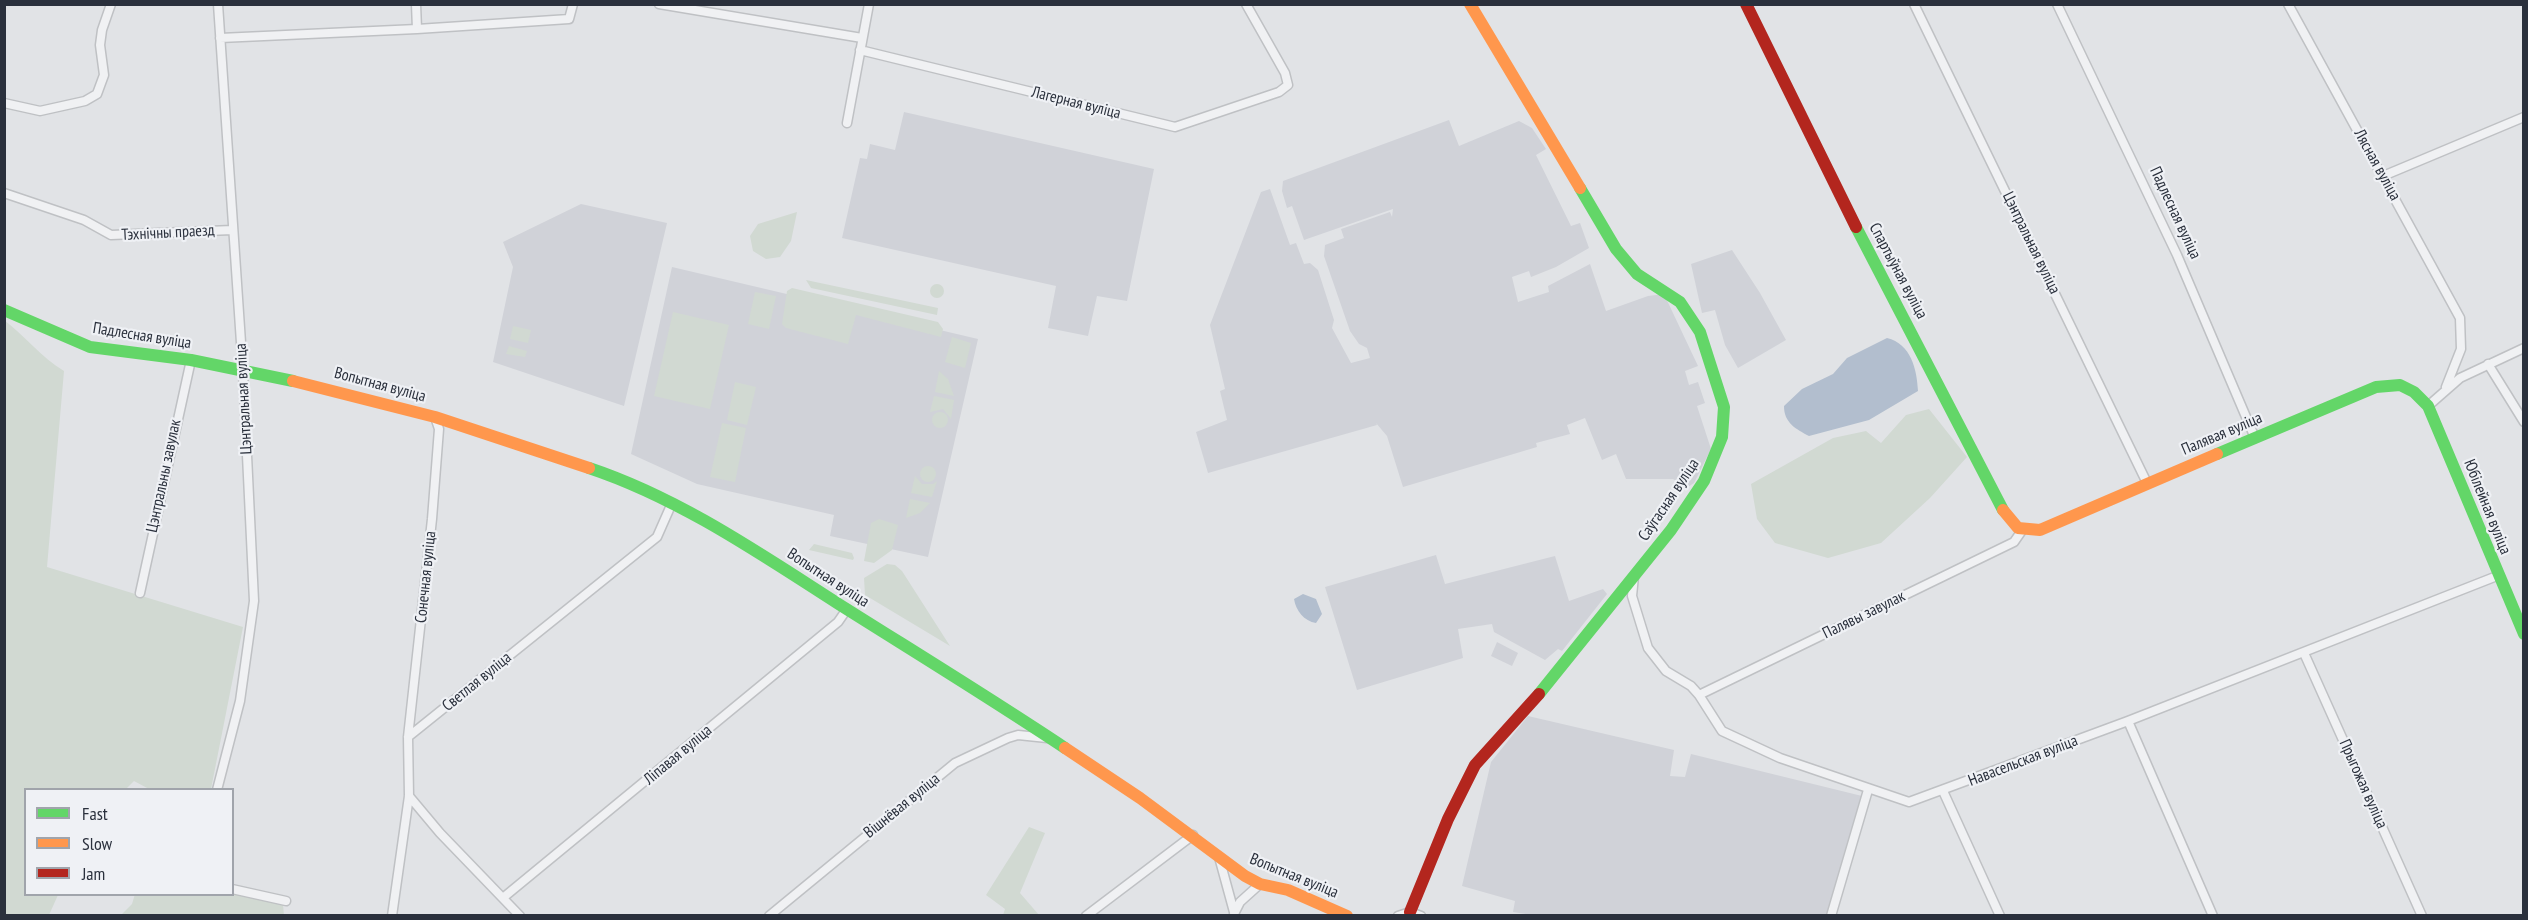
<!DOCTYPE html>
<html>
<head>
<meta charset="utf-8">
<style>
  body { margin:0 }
  #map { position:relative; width:2528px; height:920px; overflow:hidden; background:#e1e3e6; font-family:"PT Sans Narrow",sans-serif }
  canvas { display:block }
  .frame { position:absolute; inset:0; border:6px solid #2a303c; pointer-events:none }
  .legend { position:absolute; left:24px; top:788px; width:210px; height:108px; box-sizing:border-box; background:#eff1f5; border:2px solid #a0a4ab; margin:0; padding:8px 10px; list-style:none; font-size:18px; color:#2a303c }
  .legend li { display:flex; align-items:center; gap:12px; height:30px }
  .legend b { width:30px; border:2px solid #a0a4ab }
</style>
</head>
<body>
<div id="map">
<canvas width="2528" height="920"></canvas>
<div class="frame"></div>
<ul class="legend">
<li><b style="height:8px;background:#63d668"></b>Fast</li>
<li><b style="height:8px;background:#ff974d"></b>Slow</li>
<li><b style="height:8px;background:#b3261e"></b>Jam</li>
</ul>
</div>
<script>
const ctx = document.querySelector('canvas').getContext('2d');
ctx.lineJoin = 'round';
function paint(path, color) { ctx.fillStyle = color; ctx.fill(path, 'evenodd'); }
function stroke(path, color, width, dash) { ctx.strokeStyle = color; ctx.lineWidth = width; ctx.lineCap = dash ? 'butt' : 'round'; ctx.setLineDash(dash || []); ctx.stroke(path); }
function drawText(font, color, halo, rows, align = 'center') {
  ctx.font = font + ' "PT Sans Narrow",sans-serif'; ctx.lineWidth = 4.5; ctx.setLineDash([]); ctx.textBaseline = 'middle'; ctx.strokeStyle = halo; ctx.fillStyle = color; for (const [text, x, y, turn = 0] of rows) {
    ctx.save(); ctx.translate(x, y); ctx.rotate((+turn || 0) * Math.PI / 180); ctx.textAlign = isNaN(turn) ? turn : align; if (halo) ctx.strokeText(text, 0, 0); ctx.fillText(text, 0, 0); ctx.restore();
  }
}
paint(new Path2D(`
  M904,112L1154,169L1127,301L1097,296L1088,336L1048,328L1056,286L842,238L860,158L867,159L870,144L895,150Z
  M1449,120L1459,146L1519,121L1532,128L1546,149L1536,155L1571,226L1580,223L1589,248L1556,267L1531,277L1529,271L1512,277L1518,302L1549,292L1548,286L1590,264L1606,311L1648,296L1664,294L1698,366L1685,371L1689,385L1698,382L1705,403L1697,406L1711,449L1694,483L1688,487L1673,479H1626L1616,454L1602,460L1585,418L1567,425L1570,434L1536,443L1537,447L1403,487L1387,436L1376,423L1377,425L1208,473L1196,432L1227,420L1220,391L1225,389L1210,325L1261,192L1270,189L1290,245L1296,243L1304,264L1310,263L1318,270L1334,320L1332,328L1351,363L1370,358L1367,348L1359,344L1350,331L1324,256L1325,245L1344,238L1341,229L1390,212L1392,217L1393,209L1304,240L1292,206L1287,208L1282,191L1283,181Z
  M581,204L667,223L624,406L493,362L513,267L503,242Z
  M1732,250L1760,293L1786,340L1738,368L1725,345L1715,310L1702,313L1691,264Z
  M672,267L978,339L928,557L830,536L834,515L697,484L631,454Z
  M1436,555L1445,584L1555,556L1569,601L1603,589L1607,594L1562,651L1558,649L1545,660L1494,632L1492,624L1458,629L1463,658L1357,690L1325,587Z
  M1497,642L1518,653L1512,666L1491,656Z
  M1528,716L1674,750L1670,776L1685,777L1691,754L1862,796L1827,915H1532L1513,912L1515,901L1462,886L1491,762Z`), '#d0d2d8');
paint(new Path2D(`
  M797,212L791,241L780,257L766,259L753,251L750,236L758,224Z
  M806,280L938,308L937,315L811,288Z
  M930 291a7 7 0 1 1 14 0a7 7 0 1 1-14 0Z
  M792,288L938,322L943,329L941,337L856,315L848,344L786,328L782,324L787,291Z
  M755,292L776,296L769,329L748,324Z
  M673,312L729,325L710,409L654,396Z
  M4,320C25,336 41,357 64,371L47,567L243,627L211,789H149L134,781L126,789L26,790V894L58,895L49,915H5Z
  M513,326L531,330L528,343L510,339Z
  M952,337L971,343L965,368L945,362Z
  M509,346L527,351L525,357L506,354Z
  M939,371L948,379L954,396L935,392Z
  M735,382L756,387L747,425L727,420Z
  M934,396L954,400L951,419L943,409L930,412Z
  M1929,409L1967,457L1930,498L1881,543L1828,558L1775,543L1757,519L1751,484L1833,438L1866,431L1881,443L1906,415Z
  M932 420a8 8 0 1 1 16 0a8 8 0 1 1-16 0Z
  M722,423L746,428L735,482L710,477Z
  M920 474a8 8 0 1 1 16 0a8 8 0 1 1-16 0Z
  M915,476L922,484H933L937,481L932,497L911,493Z
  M910,499L930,503L920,513L906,518Z
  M879,519L898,525L892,550L874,563L864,561L871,523Z
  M814,544L852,553L854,558L853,560L809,550Z
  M887,564L895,565L902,571L950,646L865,595L864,578Z
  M1029,827L1045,833L1020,893L1039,915H1003L1005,909L986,895Z
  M233,893L283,904L284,916H120L132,904L135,894Z`), '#d1d9d2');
paint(new Path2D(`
  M1887,338C1911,344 1917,369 1918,391L1869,420L1809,436C1796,429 1784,423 1784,406L1802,389L1833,374L1847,358Z
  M1303,594L1316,599L1322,614L1316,623C1304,621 1296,611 1294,599Z`), '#b2bece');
const street = new Path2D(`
  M416,4L417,29
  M659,4L862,38
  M1914,4L2147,483
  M2057,4L2177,255L2255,438
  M2288,4L2460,318L2461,349L2446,387
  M220,38L417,29L569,19L573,4
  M860,50L1175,127L1279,92L1288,85L1285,73L1246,4
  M4,103L40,111L85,101L97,94L104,75L100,45L102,30L111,4
  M847,123L869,4
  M2383,176L2524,117
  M4,193L84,220L111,235L232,230
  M2488,364L2524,422
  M2428,406L2460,378L2524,348
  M1634,576L1632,596L1648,648L1666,671L1691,686L1699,695L1722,731L1780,758L1909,802L2128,721L2497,576
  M140,593L191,360
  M2304,653L2422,916
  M1699,695L2014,542L2023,529
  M2128,721L2213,916
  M408,737L657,537L672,503
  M217,790L240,701L254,601L243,372L218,4
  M1943,791L2000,916
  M409,796L440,833L520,916
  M1219,857L1234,912
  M232,889L286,901
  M504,897L838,622L847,609
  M1234,914L1240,902L1260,884
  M392,916L409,796L408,737L432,519L439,429L435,417
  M769,916L955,763L1008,738L1018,735L1047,738
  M1086,916L1193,835
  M1398,916L1410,912L1421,916
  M1831,916L1868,790`);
stroke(street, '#bfc1c4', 11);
stroke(street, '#f0f1f3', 8);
stroke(new Path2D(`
  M1856,227L2003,510
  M4,310L90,347L191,360L293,381
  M2217,454L2376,387L2400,385L2414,392L2428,406L2524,634
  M589,468C679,498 759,553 837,603C913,651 990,698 1065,748
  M1539,694L1671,530L1704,481L1722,437L1724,407L1700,332L1680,302L1637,274L1616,249L1580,188`), '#63d668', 12);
stroke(new Path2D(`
  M1470,4L1580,188
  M293,381L435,417L589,468
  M2003,510L2018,528L2040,530L2217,454
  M1065,748L1140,798L1245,876L1260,884L1288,890L1347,916`), '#ff974d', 12);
stroke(new Path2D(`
  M1746,4L1856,227
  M1410,912L1448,819L1475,765L1539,694`), '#b3261e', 12);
drawText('16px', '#2a303c', '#eff1f5', [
  ["Лагерная вуліца",1076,103,14],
  ["Лясная вуліца",2377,165,61],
  ["Падлесная вуліца",2175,213,65],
  ["Тэхнічны праезд",168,233,-3],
  ["Цэнтральная вуліца",2031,243,64],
  ["Спартыўная вуліца",1898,271,62],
  ["Падлесная вуліца",142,336,9],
  ["Вопытная вуліца",380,385,15],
  ["Цэнтральная вуліца",244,399,-93],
  ["Палявая вуліца",2222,434,-23],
  ["Цэнтральны завулак",164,476,-78],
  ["Саўгасная вуліца",1669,500,-56],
  ["Юбілейная вуліца",2487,507,68],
  ["Сонечная вуліца",426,577,-84],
  ["Вопытная вуліца",828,578,33],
  ["Палявы завулак",1864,615,-26],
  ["Светлая вуліца",477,682,-39],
  ["Ліпавая вуліца",678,755,-40],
  ["Навасельская вуліца",2023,761,-21],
  ["Прыгожая вуліца",2363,784,66],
  ["Вішнёвая вуліца",902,806,-39],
  ["Вопытная вуліца",1294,876,22]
]);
</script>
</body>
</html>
